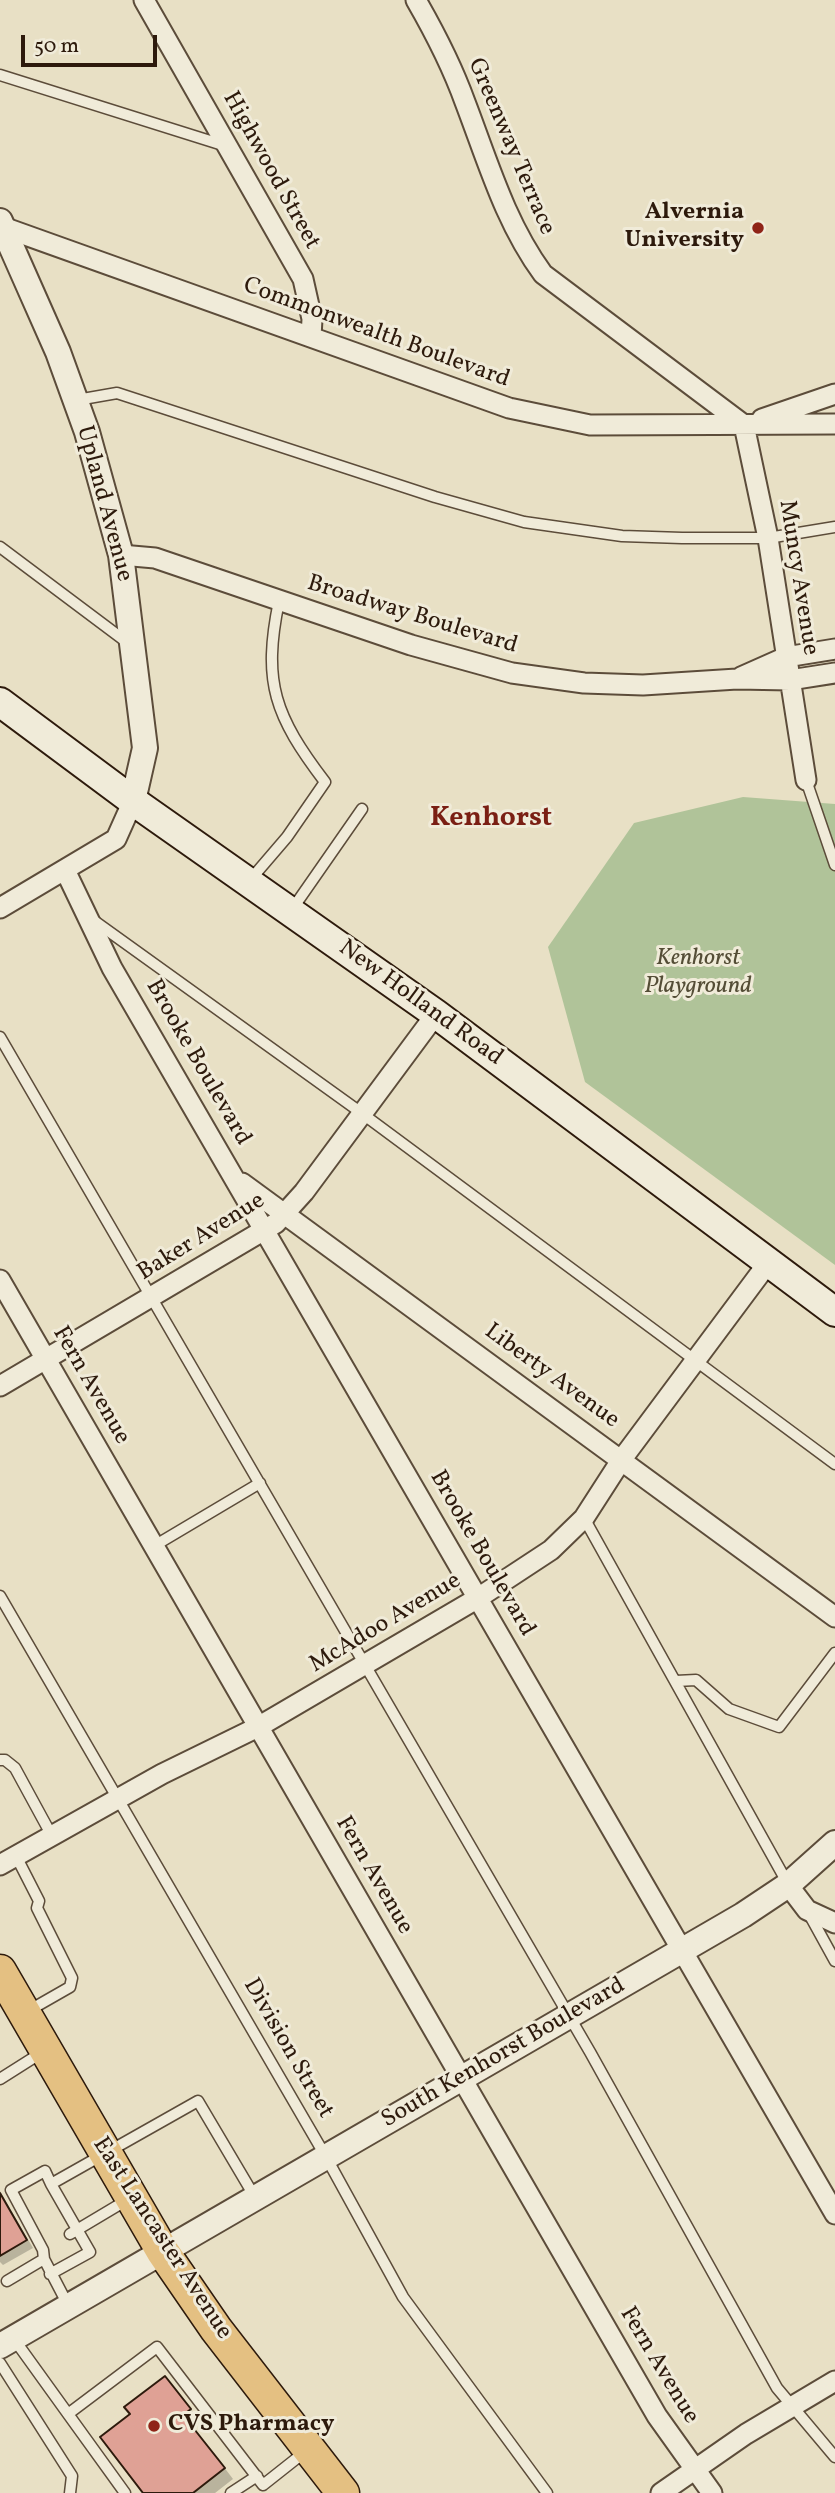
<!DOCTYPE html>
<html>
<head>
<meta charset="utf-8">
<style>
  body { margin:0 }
  #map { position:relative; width:835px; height:2493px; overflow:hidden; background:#e8e0c5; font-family:Vollkorn,serif }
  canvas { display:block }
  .scale { position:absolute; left:21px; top:35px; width:136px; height:32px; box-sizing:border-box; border:4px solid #2d1a0c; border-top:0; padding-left:9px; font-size:21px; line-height:24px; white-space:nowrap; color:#2d1a0c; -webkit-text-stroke:5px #f0ebd9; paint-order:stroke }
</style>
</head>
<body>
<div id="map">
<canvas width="835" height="2493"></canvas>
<div class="scale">50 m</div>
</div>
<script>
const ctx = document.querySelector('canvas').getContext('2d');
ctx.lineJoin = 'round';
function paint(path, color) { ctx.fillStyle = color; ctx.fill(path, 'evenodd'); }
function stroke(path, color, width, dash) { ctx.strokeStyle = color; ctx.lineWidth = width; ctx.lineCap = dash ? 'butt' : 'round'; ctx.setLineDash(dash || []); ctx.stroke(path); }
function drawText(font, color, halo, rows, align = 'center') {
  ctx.font = font + ' Vollkorn,serif'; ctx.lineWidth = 6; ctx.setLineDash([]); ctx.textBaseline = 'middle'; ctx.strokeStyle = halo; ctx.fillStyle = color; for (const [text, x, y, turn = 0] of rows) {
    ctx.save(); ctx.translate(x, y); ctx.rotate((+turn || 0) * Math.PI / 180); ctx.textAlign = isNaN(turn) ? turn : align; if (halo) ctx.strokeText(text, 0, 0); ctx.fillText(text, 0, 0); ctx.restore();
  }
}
paint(new Path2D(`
  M743,797L835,804V1265L585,1082L548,947L634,823Z`), '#b0c399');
paint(new Path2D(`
  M0,2191L33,2248L3,2265L0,2262Z
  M165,2378L199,2419L192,2425L233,2479L215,2493H145L132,2415Z`), '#0003');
const building = new Path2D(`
  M0,2193L27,2240L0,2256Z
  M165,2376L191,2409L183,2415L225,2468L193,2493H143L100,2437L130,2414L124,2407Z`);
paint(building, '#dfa195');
stroke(building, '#2d1a0c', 2);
const service = new Path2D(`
  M0,75L226,146
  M77,400L117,393L435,497L524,522L622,536L682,538H768L835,527
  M0,547L128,643
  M806,780L835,865
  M251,879L287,837L325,782C275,716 262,683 279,601
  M291,911L362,809
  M93,920L356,1109L835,1464
  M0,1037L590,2052L777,2388L835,2457
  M584,1518L788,1884
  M154,1546L260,1483
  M0,1596L326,2157L403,2297L547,2493
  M676,1681L696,1680L729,1709L779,1727L835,1653
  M0,1760H5L15,1768L52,1836
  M16,1856L39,1901L37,1908L72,1978L70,1987L28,2011
  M808,1912L835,1961
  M0,2079L41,2053
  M70,2234L127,2200
  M44,2259L43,2250L11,2190L45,2171L51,2184
  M50,2274L90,2252L51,2184L198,2101L256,2199
  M7,2281L44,2259L68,2305
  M14,2339L68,2414L157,2347L263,2485L306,2451
  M0,2363L72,2476L70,2493
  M68,2414L125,2493
  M231,2493L257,2476`);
const minor = new Path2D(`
  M144,0L303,279L312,319L311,337
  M416,0C435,33 452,66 465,102C488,162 505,222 543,274L744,425
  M3,227L509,408L590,425L835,424
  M762,419L835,394
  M744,425L768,538L806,780
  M121,555L155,558L411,645L512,673L584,683L643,685L737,679L790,680L835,673
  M741,677L786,657L835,649
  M65,870L112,968L835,2214
  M0,908L116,839L133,801
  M242,1183L835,1617
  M0,1280L657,2416L712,2493
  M0,1386L276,1223L304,1192L436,1014
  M0,1865L162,1774L258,1727L478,1598L551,1550L584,1518L622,1459L768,1263
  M788,1885L807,1910L835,1923
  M661,2493L746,2434L835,2381`);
const tertiary = new Path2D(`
  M0,221L58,352L87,432L121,555L145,748L133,801
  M0,2346L743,1915L788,1885L835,1843`);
const secondary = new Path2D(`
  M0,702L133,801L436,1014L835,1312`);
const primary = new Path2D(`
  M0,1971L163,2252L216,2329L343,2493`);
stroke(service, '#5c4c3a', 13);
stroke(minor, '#5c4c3a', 23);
stroke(tertiary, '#5c4c3a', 28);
stroke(secondary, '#2d1a0c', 32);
stroke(primary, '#2d1a0c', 35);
stroke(service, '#f0ebd9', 10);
stroke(minor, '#f0ebd9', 19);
stroke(tertiary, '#f0ebd9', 24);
stroke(secondary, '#f0ebd9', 28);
stroke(primary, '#e4c082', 32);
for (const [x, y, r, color] of [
  [758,228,7,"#8f2418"],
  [154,2426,7,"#8f2418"]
]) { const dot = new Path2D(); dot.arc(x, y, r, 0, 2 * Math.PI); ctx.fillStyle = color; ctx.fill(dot); stroke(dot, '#f0ebd9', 2.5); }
drawText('24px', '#2d1a0c', '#f0ebd9', [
  ["Greenway Terrace",510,147,67],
  ["Highwood Street",270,171,61],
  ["Commonwealth Boulevard",376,334,20],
  ["Upland Avenue",103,504,75],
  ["Muncy Avenue",797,578,81],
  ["Broadway Boulevard",412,616,17],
  ["New Holland Road",420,1004,36],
  ["Brooke Boulevard",197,1063,60],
  ["Baker Avenue",202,1238,-32],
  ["Liberty Avenue",551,1377,36],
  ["Fern Avenue",90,1386,60],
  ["Brooke Boulevard",481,1554,60],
  ["McAdoo Avenue",386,1624,-31],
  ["Fern Avenue",373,1876,60],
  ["Division Street",287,2049,60],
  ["South Kenhorst Boulevard",504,2054,-30],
  ["East Lancaster Avenue",161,2239,57],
  ["Fern Avenue",658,2366,59]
]);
drawText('bold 24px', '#2d1a0c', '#f0ebd9', [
  ["Alvernia",744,214],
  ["University",744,242],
  ["CVS Pharmacy",168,2426,"left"]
], 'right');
drawText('italic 24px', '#544d36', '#f0ebd9', [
  ["Kenhorst",698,960],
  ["Playground",698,988]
]);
drawText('bold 28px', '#7a1f14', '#f0ebd9', [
  ["Kenhorst",491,820]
]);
</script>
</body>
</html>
